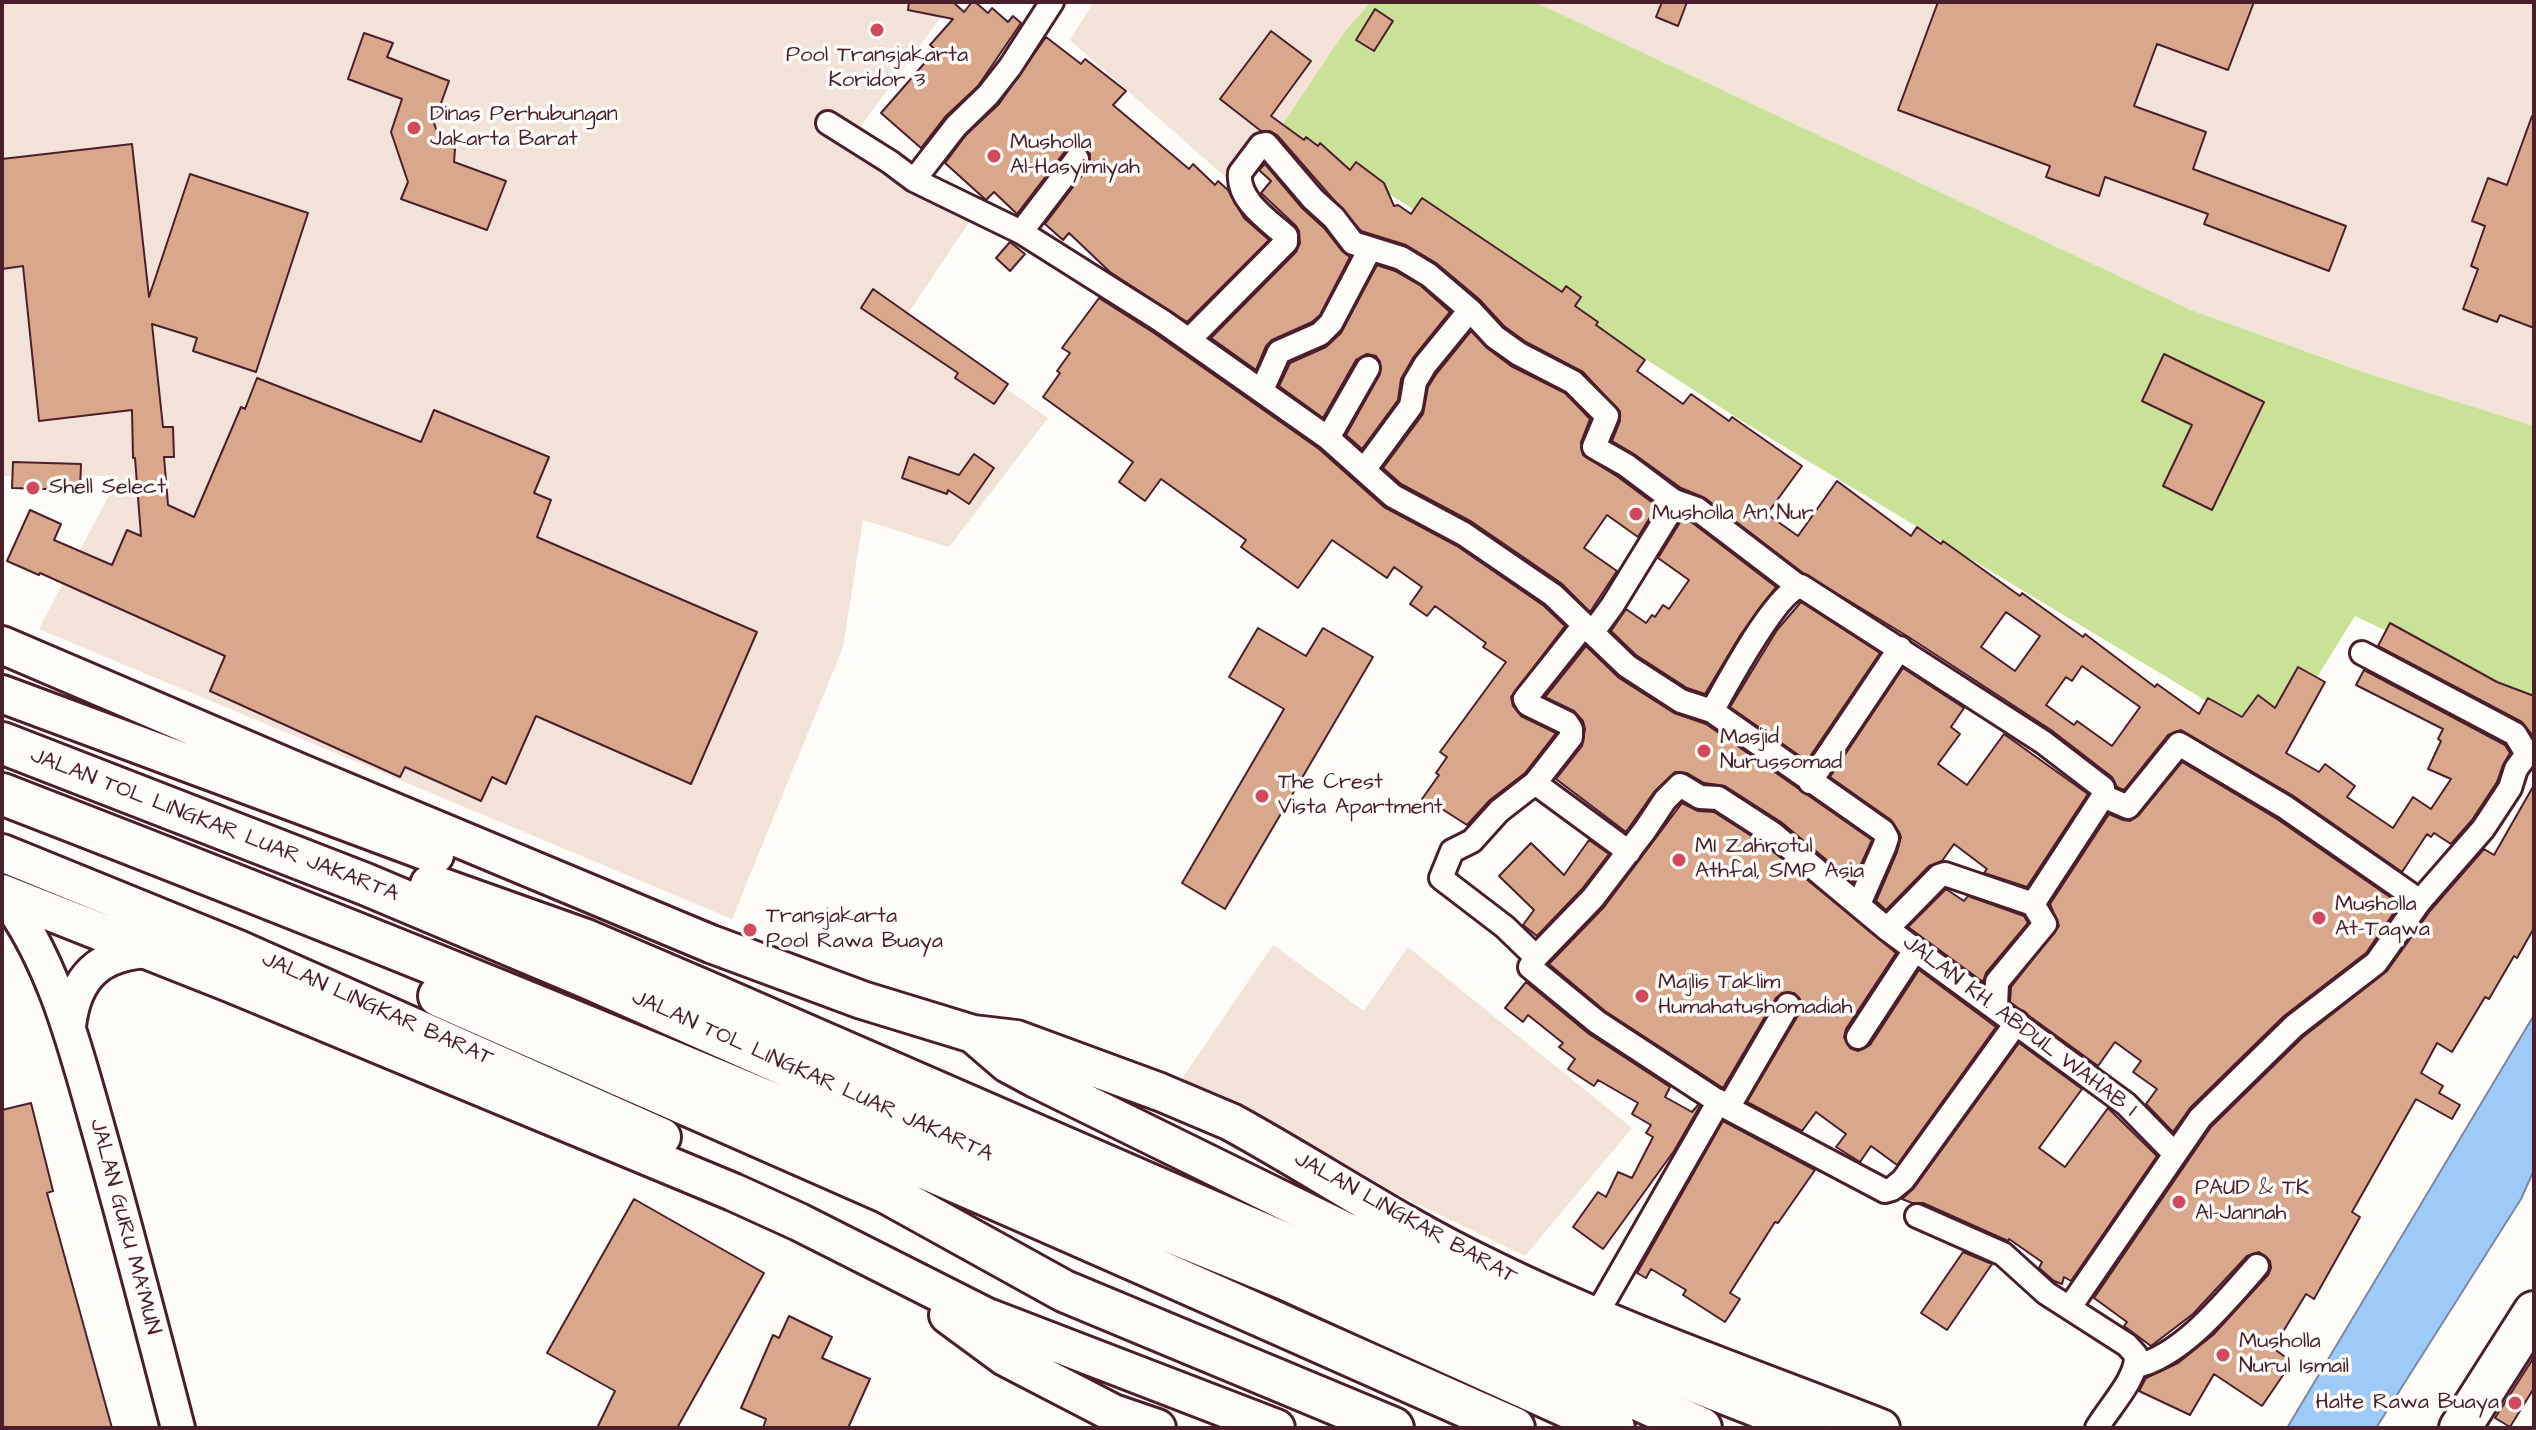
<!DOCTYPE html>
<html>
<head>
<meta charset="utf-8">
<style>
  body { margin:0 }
  #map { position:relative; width:2536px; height:1430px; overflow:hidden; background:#fdfcf7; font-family:"Architects Daughter",sans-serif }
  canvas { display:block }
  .frame { position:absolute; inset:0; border:4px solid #4a1f2b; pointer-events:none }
</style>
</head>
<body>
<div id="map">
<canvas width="2536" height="1430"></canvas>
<div class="frame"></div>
</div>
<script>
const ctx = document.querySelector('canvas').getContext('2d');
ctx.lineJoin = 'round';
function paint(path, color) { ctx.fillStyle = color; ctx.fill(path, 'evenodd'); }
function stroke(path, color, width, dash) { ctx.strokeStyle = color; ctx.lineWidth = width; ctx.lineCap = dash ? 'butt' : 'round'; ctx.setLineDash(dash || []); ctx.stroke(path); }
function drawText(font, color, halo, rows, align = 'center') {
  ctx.font = font + ' "Architects Daughter",sans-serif'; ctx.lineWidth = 7; ctx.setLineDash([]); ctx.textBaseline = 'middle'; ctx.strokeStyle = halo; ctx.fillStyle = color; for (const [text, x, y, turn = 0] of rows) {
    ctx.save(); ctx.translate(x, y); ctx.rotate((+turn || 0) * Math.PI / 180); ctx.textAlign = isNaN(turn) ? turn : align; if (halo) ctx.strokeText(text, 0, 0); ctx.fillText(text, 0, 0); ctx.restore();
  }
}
paint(new Path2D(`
  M2,2H952L861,126L973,216L905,318L1048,418L949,547L863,520L843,647L732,919L39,629L119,476H2Z
  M1094,2H1371L1345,31L1239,189L1070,40Z
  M1535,2H2534V426L2363,372L2191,310Z
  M1273,945L1364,1011L1408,947L1632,1128L1525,1256L1212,1104L1175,1089Z`), '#f2e2d7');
paint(new Path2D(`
  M1371,2H1535L2191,310L2363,372L2534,426V701L2355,616L2276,743L1745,423L1282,125L1345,31Z`), '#cae298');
const water = new Path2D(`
  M2534,1015V1170L2521,1199L2376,1428H2287Z`);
paint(water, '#9ecaf8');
stroke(water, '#7c86a6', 2);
const building = new Path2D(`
  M909,2H953L964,12L972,2H975L988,13L992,8L1008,22L1013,16L1021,23L978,86L945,117L921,148L881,113L936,50L930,45L953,19L908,10Z
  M1662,2H1687L1678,26L1656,17Z
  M1938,2H2254L2228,70L2157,44L2134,106L2206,132L2193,169L2346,226L2329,271L2204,224L2208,214L2105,177L2099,196L2046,177L2050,166L1898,110Z
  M1375,9L1393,21L1374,51L1356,40Z
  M1271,31L1311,61L1271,116L1304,140L1306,137L1318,146L1320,143L1350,170L1356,162L1384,183L1394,206L1398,205L1411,214L1422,198L1562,292L1566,286L1581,297L1575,306L1598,322L1596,325L1645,360L1637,371L1683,404L1691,394L1729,421L1732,417L1802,466L1767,514L1798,536L1837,481L1911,536L1917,527L1941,544L1943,541L2020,596L2022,593L2083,637L2085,634L2155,687L2157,684L2199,714L2208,698L2242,717L2258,695L2275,708L2298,667L2325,682L2286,753L2319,772L2325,764L2355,786L2347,797L2393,828L2413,797L2431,809L2451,779L2428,769L2441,741L2438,739L2443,729L2356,685L2364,670L2505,745L2510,753L2503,765L2497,782L2472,820L2451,844L2434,833L2431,837L2427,834L2402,872L2292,795L2181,730L2168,735L2124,790L2117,787L2112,777L2051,730L1907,636L1803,573L1705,498L1681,488L1634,454L1612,441L1620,421V412L1583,372L1526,342L1504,326L1479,299L1436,263L1406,245L1361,231L1277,135L1270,131H1261L1220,99ZM2006,612L2040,636L2015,671L1981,647ZM2082,666L2140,707L2112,746L2077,721L2074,725L2046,705L2066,677L2072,681Z
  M364,33L393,43L387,57L449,81L434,123L441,143L455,149L454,162L506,181L487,230L401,199L408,182L391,132L402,99L348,79Z
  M1046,37L1081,64L1085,59L1126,91L1113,105L1189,169L1193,164L1215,185L1218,181L1228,190L1244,218L1269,240L1187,322L1110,272L1069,233L1063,240L1045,224L1088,167L1090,154L1085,148L1072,146L1066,150L1017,214L994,192L986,200L945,163L966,135L999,104Z
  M2532,116H2534V328L2500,315L2497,322L2463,309L2478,269L2471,266L2485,226L2472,221L2488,178L2507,185Z
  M132,144L149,297L190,174L308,213L256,372L193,351L197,338L152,324L163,427H173L174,457H164L168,505L194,517L241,407L245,409L257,378L421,442L434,410L549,457L534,493L551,500L537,537L757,632L691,784L536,716L506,784L492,777L481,801L405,767L400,777L210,691L225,656L40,573L39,575L7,561L30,510L61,524L54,540L112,565L127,530L141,536L135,458H133L132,410L39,421L23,266L2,269V159Z
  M1265,164L1302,208L1324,228L1342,251L1350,257L1320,315L1312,322L1272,340L1266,346L1256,370L1211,338L1296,252L1300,243L1299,231L1296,226L1261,193L1271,181L1259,170Z
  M1010,242L1025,254L1010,271L996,258Z
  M1377,265L1395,271L1421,286L1450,312L1413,358L1401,379L1398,400L1362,449L1346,435L1380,374V362L1376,356L1367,354L1356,360L1323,418L1279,386L1290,363L1326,347L1341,333Z
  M873,289L1008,384L994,404L955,378L958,373L861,308Z
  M1099,298L1154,333L1319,449L1384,507L1457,546L1544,606L1565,626L1511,697L1513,706L1521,716L1556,733L1525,773L1490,800L1467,825L1442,809L1440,812L1422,799L1439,775L1436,773L1447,757L1440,752L1506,662L1483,647L1486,643L1435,606L1427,616L1410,604L1422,587L1394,567L1387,578L1332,540L1298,588L1241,547L1246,540L1161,479L1145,501L1119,482L1133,462L1043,397L1060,373L1057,371L1070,353L1062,348Z
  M1471,331L1487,348L1511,366L1565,393L1590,419L1581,442L1583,455L1618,477L1657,506L1638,537L1607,515L1584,548L1617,571L1590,612L1561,583L1472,522L1401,484L1383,468L1423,414L1428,387L1437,373Z
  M2164,354L2264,402L2212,510L2163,486L2192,425L2142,401Z
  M974,454L994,468L969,504L948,490L947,494L902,478L909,457L959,475Z
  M13,462L81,464L80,490L12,488Z
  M1682,519L1690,521L1776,587L1741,634L1705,694L1687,688L1636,655L1611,631L1626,609L1646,623L1652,615L1655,617L1663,605L1669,609L1689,580L1658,558Z
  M1801,602L1880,653L1807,761L1730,707L1777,630Z
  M2390,623L2497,682L2534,696L2533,736L2522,722L2378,646Z
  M1258,628L1306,656L1323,628L1373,657L1225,909L1182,883L1284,709L1229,677Z
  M1586,646L1619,678L1674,713L1706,724L1872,840L1853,882L1781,822L1725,786L1704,783L1687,773L1675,772L1654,792L1626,832L1556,779L1582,746L1585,729L1583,721L1574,711L1545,697Z
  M1903,668L1964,708L1951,727L1960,734L1938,764L1967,785L2004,734L2088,794L2027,887L1984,873L1987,869L1954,844L1942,861L1929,866L1886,910L1876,901L1897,852L1901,837L1899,832L1891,820L1830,777Z
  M2182,762L2277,819L2400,904L2366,953L2284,1016L2190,1108L2173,1132L2146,1104L2157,1089L2133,1072L2141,1061L2115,1042L2098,1066L2010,1002L2011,987L2059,926L2050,904L2109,814L2123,820L2130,821L2138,816Z
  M2534,785V928L2517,958L2514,956L2489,999L2485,997L2452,1052L2437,1043L2421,1073L2443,1086L2439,1093L2460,1105L2452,1119L2416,1099L2352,1212L2360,1217L2314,1299L2306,1294L2273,1348L2292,1362L2262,1406L2214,1374L2190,1415L2139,1391L2146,1378L2178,1363L2213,1335L2268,1275L2271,1268L2270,1261L2259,1252L2247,1256L2193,1314L2151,1346L2124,1326L2127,1322L2094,1298L2211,1127L2303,1037L2387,971L2430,911L2484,849L2494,855Z
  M1682,803L1698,811L1714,812L1764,844L1896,953L1846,1029L1844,1037L1850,1048L1858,1051L1870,1045L1919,970L1996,1027L1897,1165L1871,1146L1860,1162L1836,1147L1846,1134L1816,1112L1802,1131L1747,1102L1800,1012V999L1794,993H1782L1776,998L1723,1088L1605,1011L1549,964L1604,907Z
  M1589,840L1609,854L1582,889L1537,936L1523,925L1534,910L1499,876L1531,843L1564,875Z
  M1946,889L1964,901L1968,896L2024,916L2028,923L1986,973L1983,982L1908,927Z
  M1526,982L1589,1034L1670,1087L1665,1097L1692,1112L1698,1105L1700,1106L1674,1151L1603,1249L1573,1227L1598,1192L1606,1197L1618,1172L1632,1178L1653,1137L1646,1133L1651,1125L1632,1114L1638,1103L1598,1080L1594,1086L1568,1069L1575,1059L1559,1047L1563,1043L1528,1015L1523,1022L1505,1008Z
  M2019,1043L2082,1089L2039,1148L2065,1167L2108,1108L2157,1156L2071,1281L2064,1277L2062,1284L2054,1281L2039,1268L2042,1262L2009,1239L2008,1241L1923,1203H1912L1902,1199L1914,1188Z
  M31,1103L53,1191L47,1193L112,1428H2V1110Z
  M1723,1121L1815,1170L1778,1223L1775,1222L1730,1293L1740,1299L1725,1322L1683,1295L1686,1290L1651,1269L1646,1278L1637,1273Z
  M634,1199L764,1273L677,1428H597L615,1391L547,1353Z
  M1963,1252L1992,1264L1947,1330L1921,1313Z
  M789,1316L832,1337L822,1358L870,1379L848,1428H763L766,1419L741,1408L773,1335L779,1338Z
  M2534,1357V1388L2510,1427L2495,1418Z`);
paint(building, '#d9a78c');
stroke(building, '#4a1f2b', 2);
const street = new Path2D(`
  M828,123L890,162L914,180L1021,232L1162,321L1328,438L1393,496L1464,534L1553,595L1627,666L1681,701L1712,711L1883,831L1887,838L1884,847L1859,904
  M914,180L956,126L988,95L1010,67L1052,2
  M1021,232L1077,159
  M1189,340L1286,242V236C1268,220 1237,200 1240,173L1261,145L1266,144L1313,199L1334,218L1353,243L1401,258L1429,275L1470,310L1495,337L1519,354L1573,382L1607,416L1594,447L1626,465L1674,501L1697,509L1798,586
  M1262,390L1279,352L1320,334L1331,323L1370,249
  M1328,438L1368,368
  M1364,470L1411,406L1415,382L1425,365L1470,310
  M1592,633L1612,606L1673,507L1674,501
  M2362,653L2515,734L2527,754
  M1712,711C1727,685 1775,593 1801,586L2043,742L2103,788L2104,795L2033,904L2045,924L1997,982L1996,1008
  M1810,782L1900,648
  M1535,783L1571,737V729L1567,723L1528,704L1525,699L1584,625
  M2103,796L2128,807L2179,744L2285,807L2420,901
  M1887,929L1939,876L1945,874L2033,904
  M1536,957L1505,927L1441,878L1452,851L1472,841L1499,811L1535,783L1629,852
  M2017,1022L1903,1180L1892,1189L1885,1191L1728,1108L1597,1022L1530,967L1536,957L1593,898L1645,830L1665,800L1680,785L1700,797L1718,798L1772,833L1887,929L2126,1104L2175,1154
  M1858,1037L1915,950
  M1728,1108L1788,1005
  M1917,1216L2003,1254L2046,1293L2127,1345L2136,1355C2138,1378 2109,1407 2097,1428
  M2070,1307L2200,1118L2294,1026L2376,963L2420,901L2483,829L2510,788L2516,769L2527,754L2534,753
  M1595,1317L1719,1101
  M2137,1366C2183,1355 2227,1300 2257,1266`);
const secondary = new Path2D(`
  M2,893C54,960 75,1047 98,1128C126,1227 152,1328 178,1428
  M69,1026C75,976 100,953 150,951`);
const primary = new Path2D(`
  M2,645L299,772L711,944L862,1000L973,1034L1016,1039L1160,1092L1231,1122C1315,1168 1396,1223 1483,1265C1612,1329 1748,1376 1881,1428
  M2,694L435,855
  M2,853L238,949L662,1137
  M2,893L232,984L733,1192L799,1222L985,1316L1276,1428
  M973,1034L1008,1064L1034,1078L1500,1307L1807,1428
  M948,1315L1005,1357L1113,1413L1157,1428`);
const highway = new Path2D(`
  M2,743L365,884L586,977L1065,1189L1285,1279L1614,1428
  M2,794C294,907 585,1023 873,1146C1088,1238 1300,1334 1514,1428
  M431,885L583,939L707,992L1427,1305L1701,1428
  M439,996L887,1193L1064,1291L1393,1428
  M2460,1428L2534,1312`);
stroke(street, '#4a1f2b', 28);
stroke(secondary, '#4a1f2b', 38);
stroke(primary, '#4a1f2b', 42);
stroke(highway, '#4a1f2b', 46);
stroke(street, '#fdfcf7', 22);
stroke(secondary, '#fdfcf7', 32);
stroke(primary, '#fdfcf7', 36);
stroke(highway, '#fdfcf7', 40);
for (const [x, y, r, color] of [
  [877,30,8,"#d1495b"],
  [414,128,8,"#d1495b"],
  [994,156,8,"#d1495b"],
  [33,488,8,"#d1495b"],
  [1636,514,8,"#d1495b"],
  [1704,751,8,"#d1495b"],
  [1262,796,8,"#d1495b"],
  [1679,860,8,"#d1495b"],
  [2319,918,8,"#d1495b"],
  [750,930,8,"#d1495b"],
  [1642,996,8,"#d1495b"],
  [2179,1202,8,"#d1495b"],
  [2223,1355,8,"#d1495b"],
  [2515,1403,8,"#d1495b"]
]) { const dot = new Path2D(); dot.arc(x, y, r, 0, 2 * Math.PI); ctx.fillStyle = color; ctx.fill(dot); stroke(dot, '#fdfcf7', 3); }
drawText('22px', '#4a1f2b', '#fdfcf7', [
  ["Pool Transjakarta",877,56,"center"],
  ["Koridor 3",877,81,"center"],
  ["Dinas Perhubungan",430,115],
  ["Jakarta Barat",430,140],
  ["Musholla",1010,143],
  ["Al-Hasyimiyah",1010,168],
  ["Shell Select",49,488],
  ["Musholla An Nur",1652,514],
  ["Masjid",1720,738],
  ["Nurussomad",1720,763],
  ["The Crest",1278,783],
  ["Vista Apartment",1278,808],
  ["MI Zahrotul",1695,847],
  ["Athfal, SMP Asia",1695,872],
  ["Musholla",2335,905],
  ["At-Taqwa",2335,930],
  ["Transjakarta",766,917],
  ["Pool Rawa Buaya",766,942],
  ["Majlis Taklim",1658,983],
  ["Humahatushomadiah",1658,1008],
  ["PAUD & TK",2195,1189],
  ["Al-Jannah",2195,1214],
  ["Musholla",2239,1342],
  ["Nurul Ismail",2239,1367],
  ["Halte Rawa Buaya",2499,1403,"right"]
], 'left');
drawText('22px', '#4a1f2b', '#fdfcf7', [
  ["JALAN TOL LINGKAR LUAR JAKARTA",214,826,21],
  ["JALAN LINGKAR BARAT",377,1010,24],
  ["JALAN KH. ABDUL WAHAB I",2019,1027,37],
  ["JALAN TOL LINGKAR LUAR JAKARTA",812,1077,24],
  ["JALAN LINGKAR BARAT",1405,1219,29],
  ["JALAN GURU MA'MUN",124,1227,75]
]);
</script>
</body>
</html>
